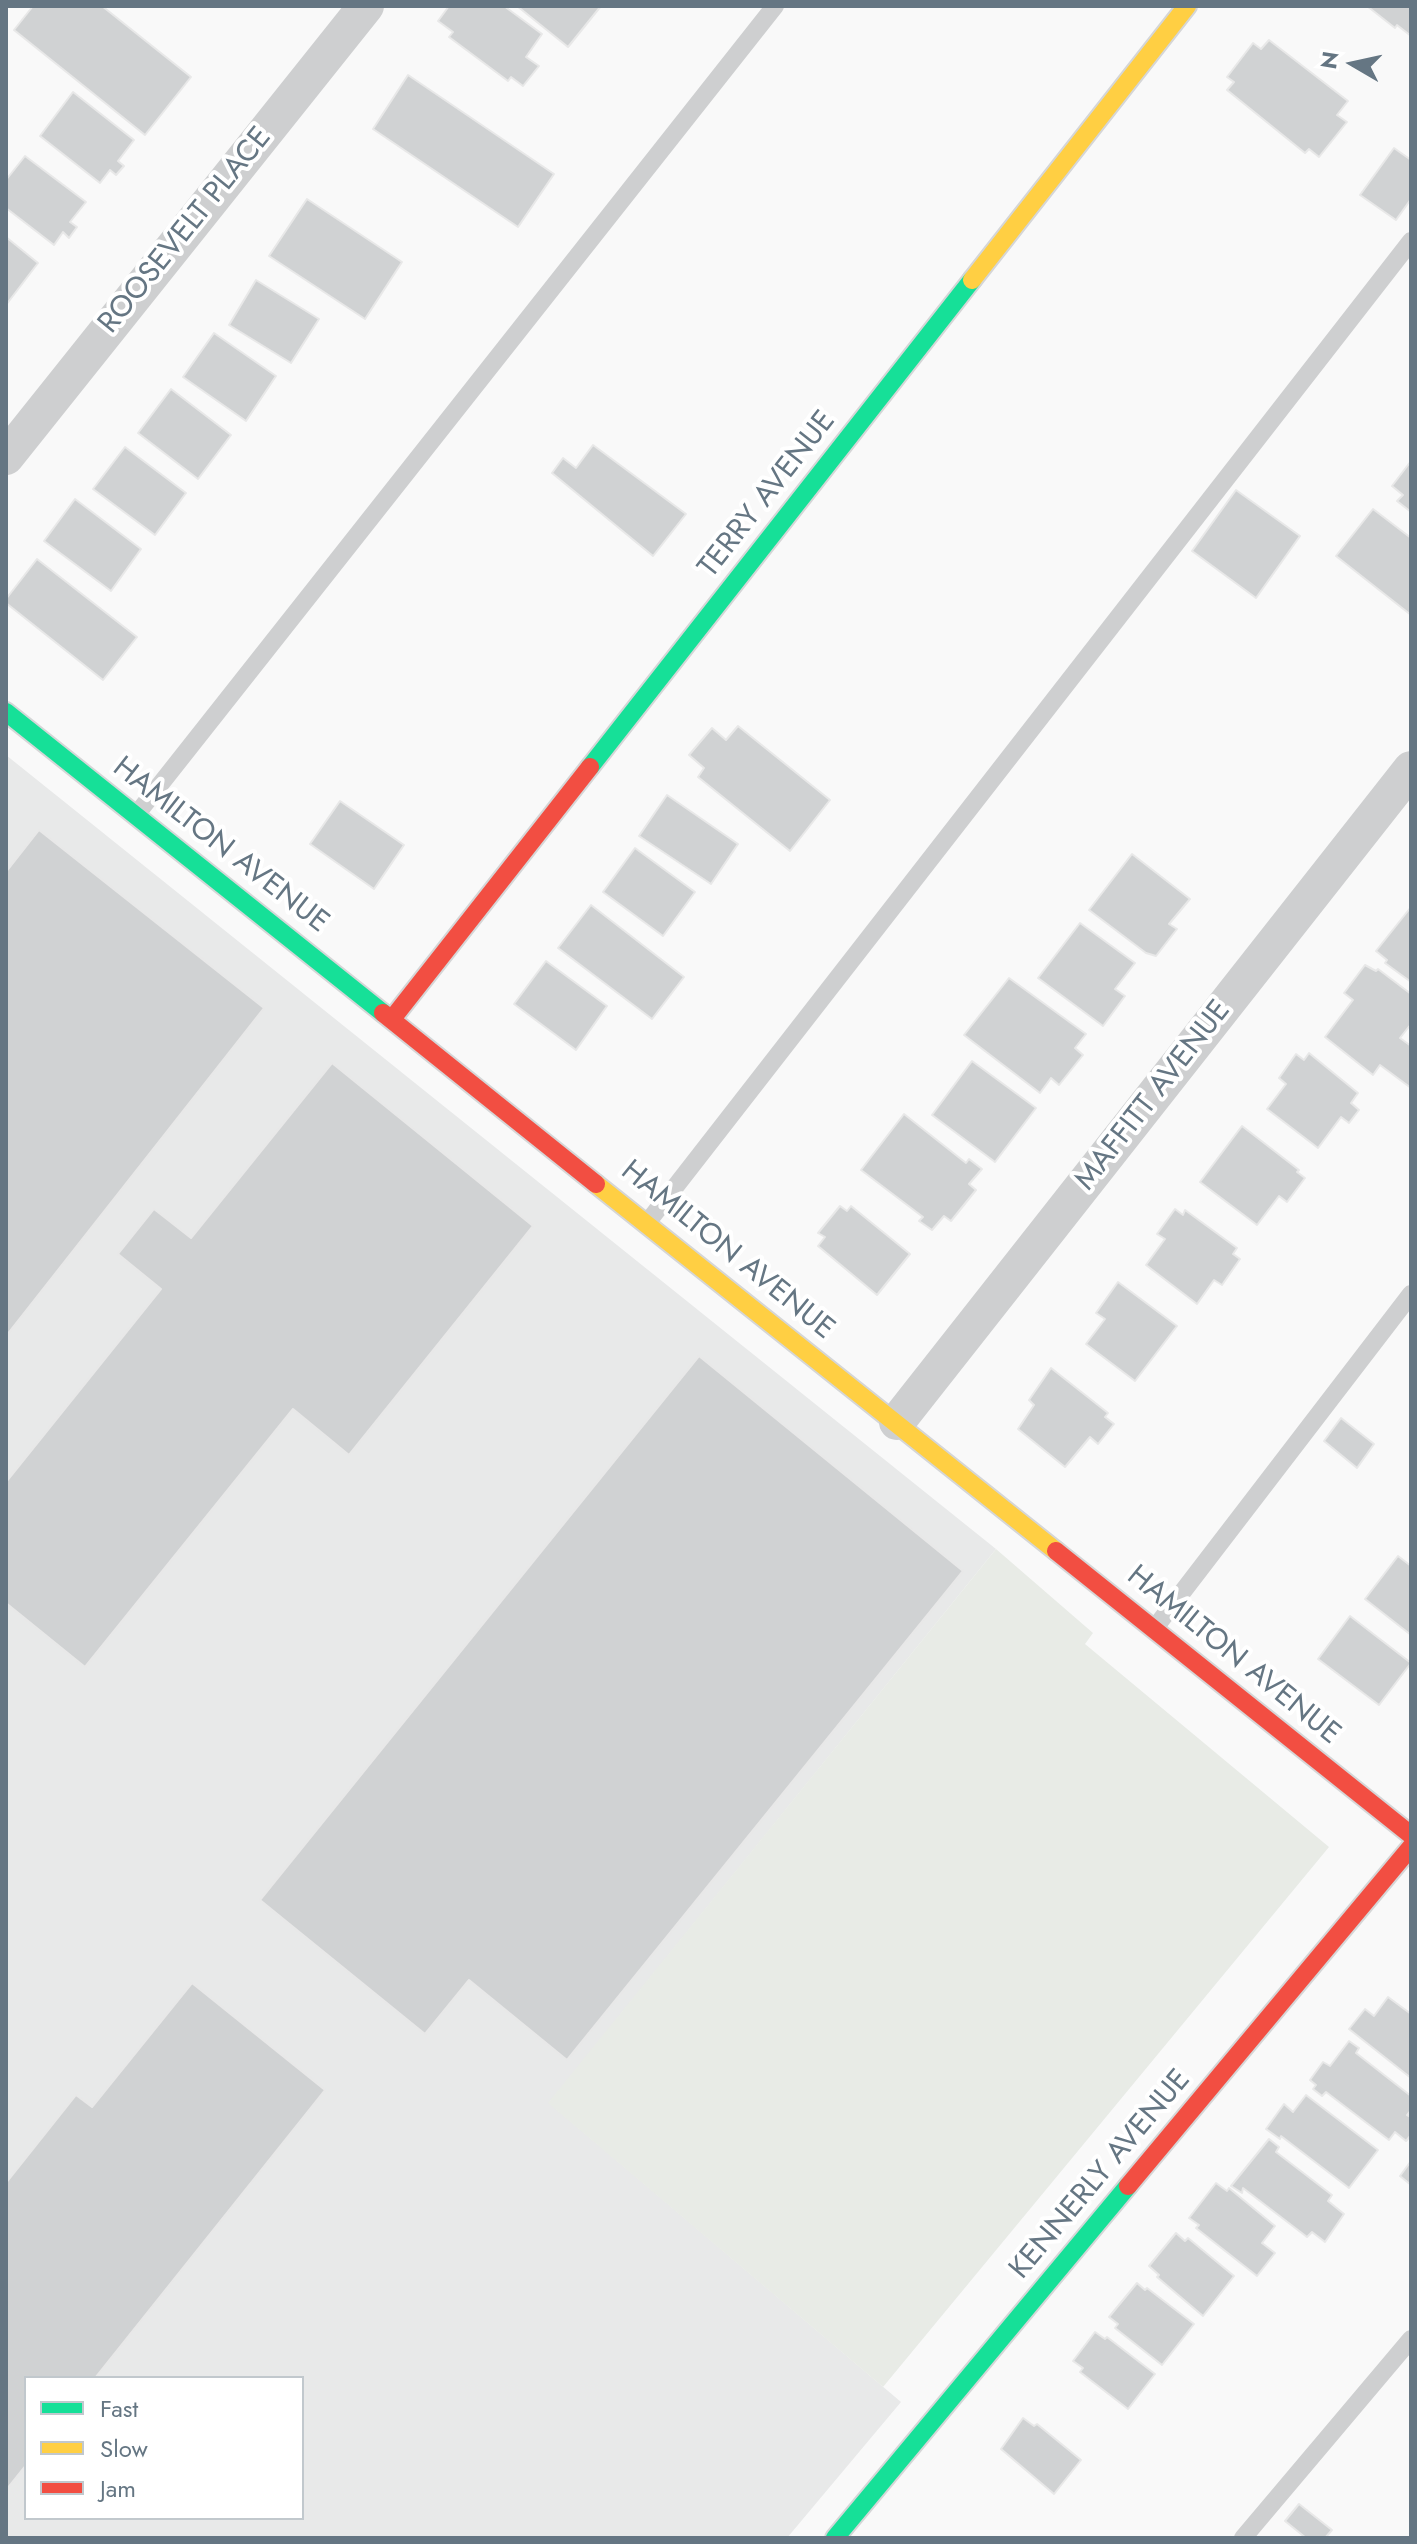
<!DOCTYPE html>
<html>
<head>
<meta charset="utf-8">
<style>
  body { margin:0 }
  #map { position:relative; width:1417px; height:2544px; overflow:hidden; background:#f9f9f9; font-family:Jost,sans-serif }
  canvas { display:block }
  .frame { position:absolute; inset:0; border:8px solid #657683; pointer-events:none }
  .legend { position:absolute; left:24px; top:2376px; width:280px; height:144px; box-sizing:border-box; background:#fff; border:2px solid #c1c8cd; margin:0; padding:10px 14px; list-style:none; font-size:24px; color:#657683 }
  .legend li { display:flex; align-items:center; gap:16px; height:40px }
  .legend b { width:40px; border:2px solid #c1c8cd }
  .north { position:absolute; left:1313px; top:24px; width:80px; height:80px; -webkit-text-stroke:6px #fff; paint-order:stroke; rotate:279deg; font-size:22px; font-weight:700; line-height:32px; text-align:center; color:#657683 }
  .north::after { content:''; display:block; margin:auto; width:28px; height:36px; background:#657683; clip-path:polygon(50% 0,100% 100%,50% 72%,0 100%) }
</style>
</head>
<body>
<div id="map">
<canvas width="1417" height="2544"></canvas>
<div class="frame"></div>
<ul class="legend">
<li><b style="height:10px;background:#16e098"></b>Fast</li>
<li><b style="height:10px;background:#ffcf43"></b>Slow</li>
<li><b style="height:10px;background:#f24e42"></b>Jam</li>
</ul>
<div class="north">N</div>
</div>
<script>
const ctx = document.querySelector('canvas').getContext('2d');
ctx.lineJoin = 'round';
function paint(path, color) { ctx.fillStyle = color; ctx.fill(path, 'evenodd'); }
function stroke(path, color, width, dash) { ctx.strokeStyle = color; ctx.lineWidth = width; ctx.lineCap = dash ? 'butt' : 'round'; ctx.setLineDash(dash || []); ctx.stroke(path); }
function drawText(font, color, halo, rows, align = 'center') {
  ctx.font = font + ' Jost,sans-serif'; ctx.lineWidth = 8; ctx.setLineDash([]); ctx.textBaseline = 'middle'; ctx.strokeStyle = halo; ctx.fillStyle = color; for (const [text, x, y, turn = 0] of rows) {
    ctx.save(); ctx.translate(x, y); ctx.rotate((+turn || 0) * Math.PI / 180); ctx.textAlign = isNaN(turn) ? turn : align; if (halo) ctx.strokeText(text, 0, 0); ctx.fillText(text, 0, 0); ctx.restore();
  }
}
paint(new Path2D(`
  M6,755L996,1549L549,2103L901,2402L787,2538H6ZM26,2378H302V2518H26Z`), '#e8e9e9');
paint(new Path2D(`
  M996,1549L1093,1633L1085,1644L1329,1847L883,2387L548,2103Z`), '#e8ebe6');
const building = new Path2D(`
  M33,6H102L191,77L145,135L14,30Z
  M449,6H504L542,34L526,57L539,66L523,86L511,77L508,81L449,37L453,32L438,21Z
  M517,6H601L568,47Z
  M1367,6H1411V36L1397,25L1395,28Z
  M1269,40L1348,101L1337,115L1347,122L1319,157L1309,149L1305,153L1227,90L1234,82L1227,77L1253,43L1261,49Z
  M408,75L554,174L518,227L373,129Z
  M73,92L134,140L118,161L124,166L116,175L110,170L100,183L40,136Z
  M1394,148L1411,160V199L1396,220L1360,195Z
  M25,156L86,202L70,222L77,227L69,238L63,232L54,245L6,208V180Z
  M307,199L402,262L365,319L269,256Z
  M6,237L38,263L6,305Z
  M256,280L319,319L291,363L229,325Z
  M214,333L276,376L246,421L183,377Z
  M171,389L231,435L198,479L138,433Z
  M593,445L686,514L653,556L552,473L563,458L576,468Z
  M125,447L186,493L155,535L93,489Z
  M1411,461V512L1397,501L1403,495L1392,486Z
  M1236,490L1300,536L1256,598L1192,551Z
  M75,499L141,549L111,591L44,541Z
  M1373,509L1411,538V615L1336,556Z
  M37,559L137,637L103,680L6,603V599Z
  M738,726L830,800L790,851L698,777L704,768L689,755L712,728L726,740Z
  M667,795L738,844L711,884L639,836Z
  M340,801L404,845L374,889L310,844Z
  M39,830L264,1008L6,1336V872Z
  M635,848L695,892L663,936L603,892Z
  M1132,854L1190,899L1169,924L1177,929L1156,956L1146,953L1089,910Z
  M591,905L684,977L652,1019L558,948Z
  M1411,907V982L1385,963L1387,960L1376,951Z
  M1080,923L1135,963L1115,989L1125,996L1103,1026L1038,978Z
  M546,961L607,1006L576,1050L514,1004Z
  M1365,965L1376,971L1378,969L1411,994V1024L1400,1038L1411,1046V1088L1380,1065L1373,1075L1325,1037L1353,1000L1344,993Z
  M1009,978L1086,1034L1075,1048L1083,1055L1059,1085L1051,1078L1040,1093L964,1035Z
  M1309,1053L1358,1093L1351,1103L1359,1110L1349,1123L1341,1117L1318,1148L1267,1109L1286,1084L1279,1078L1296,1054L1304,1060Z
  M972,1061L1036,1108L995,1162L932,1115Z
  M332,1063L533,1226L349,1455L293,1409L85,1667L6,1603V1482L161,1289L118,1254L154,1209L191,1238Z
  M904,1114L966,1163L969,1159L982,1169L969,1184L976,1190L951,1221L944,1216L932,1230L919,1221L923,1217L861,1170Z
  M1242,1126L1299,1170L1297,1172L1305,1178L1287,1202L1279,1196L1257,1225L1200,1182Z
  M840,1206L847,1211L851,1206L910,1254L877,1295L818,1246L825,1237L818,1233Z
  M1175,1209L1183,1215L1185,1210L1237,1248L1233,1254L1240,1259L1222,1285L1214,1280L1197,1304L1146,1265L1165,1239L1157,1234Z
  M1118,1282L1177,1326L1135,1381L1086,1344L1105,1319L1096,1313Z
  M699,1356L963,1571L567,2060L469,1980L425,2034L260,1900Z
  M1051,1368L1108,1413L1105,1417L1114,1424L1098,1444L1090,1437L1065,1467L1018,1429L1034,1405L1029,1400Z
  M1341,1418L1374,1444L1357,1468L1324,1441Z
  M1398,1556L1411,1566V1635L1365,1599Z
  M1350,1616L1411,1663L1379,1705L1318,1659Z
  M192,1983L325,2090L95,2378H26V2465L6,2490V2183L76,2095L92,2107Z
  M1388,1997L1411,2014V2078L1349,2029L1365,2009L1374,2016Z
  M1349,2041L1359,2048L1356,2053L1411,2096V2110L1407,2115L1411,2117V2135L1406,2141L1395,2132L1389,2140L1326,2092L1322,2096L1313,2089L1316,2085L1310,2080L1323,2062L1330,2066Z
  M1306,2095L1378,2150L1349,2188L1281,2136L1280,2139L1266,2129L1284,2104L1293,2112Z
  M1269,2139L1279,2147L1276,2152L1332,2195L1328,2201L1344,2214L1325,2242L1312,2232L1307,2237L1243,2188L1242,2193L1231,2186Z
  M1411,2161V2185L1400,2176Z
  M1216,2183L1227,2191L1229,2188L1275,2226L1262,2243L1275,2253L1257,2276L1196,2228L1199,2225L1189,2218Z
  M1176,2233L1185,2241L1188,2238L1234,2276L1203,2316L1157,2277L1159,2275L1149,2266Z
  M1137,2283L1145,2290L1147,2288L1194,2324L1162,2365L1115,2328L1118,2324L1109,2317Z
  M1095,2332L1105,2339L1107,2337L1155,2374L1128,2409L1080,2372L1083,2368L1073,2361Z
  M1023,2418L1034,2426L1037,2424L1081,2460L1054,2494L1001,2449Z
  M1299,2504L1332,2530L1325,2538H1306L1285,2521Z`);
paint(building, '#d0d2d3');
stroke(building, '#e8e8e8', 2);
const fast = new Path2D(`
  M6,712L383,1013
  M590,767L972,280
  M835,2538L1128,2186`);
const slow = new Path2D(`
  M972,280L1187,6
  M596,1184L1056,1551`);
const jam = new Path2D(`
  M383,1013L596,1184
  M392,1019L590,767
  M1056,1551L1411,1835
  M1128,2186L1411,1847`);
stroke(fast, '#d5d6d7', 22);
stroke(slow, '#d5d6d7', 22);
stroke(jam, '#d5d6d7', 22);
stroke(new Path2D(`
  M136,815L775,6
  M647,1223L1411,241
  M1154,1629L1411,1294
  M1243,2538L1411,2339`), '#cecfd0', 18);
stroke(new Path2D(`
  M6,457L366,6
  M897,1422L1411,769`), '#cecfd0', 36);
stroke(fast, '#16e098', 18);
stroke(slow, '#ffcf43', 18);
stroke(jam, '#f24e42', 18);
drawText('30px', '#657683', '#fff', [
  ["ROOSEVELT PLACE",186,231,-51],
  ["TERRY AVENUE",768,495,-52],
  ["HAMILTON AVENUE",220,846,38],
  ["MAFFITT AVENUE",1154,1096,-52],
  ["HAMILTON AVENUE",727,1251,39],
  ["HAMILTON AVENUE",1233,1656,39],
  ["KENNERLY AVENUE",1101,2175,-50]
]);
</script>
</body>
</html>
